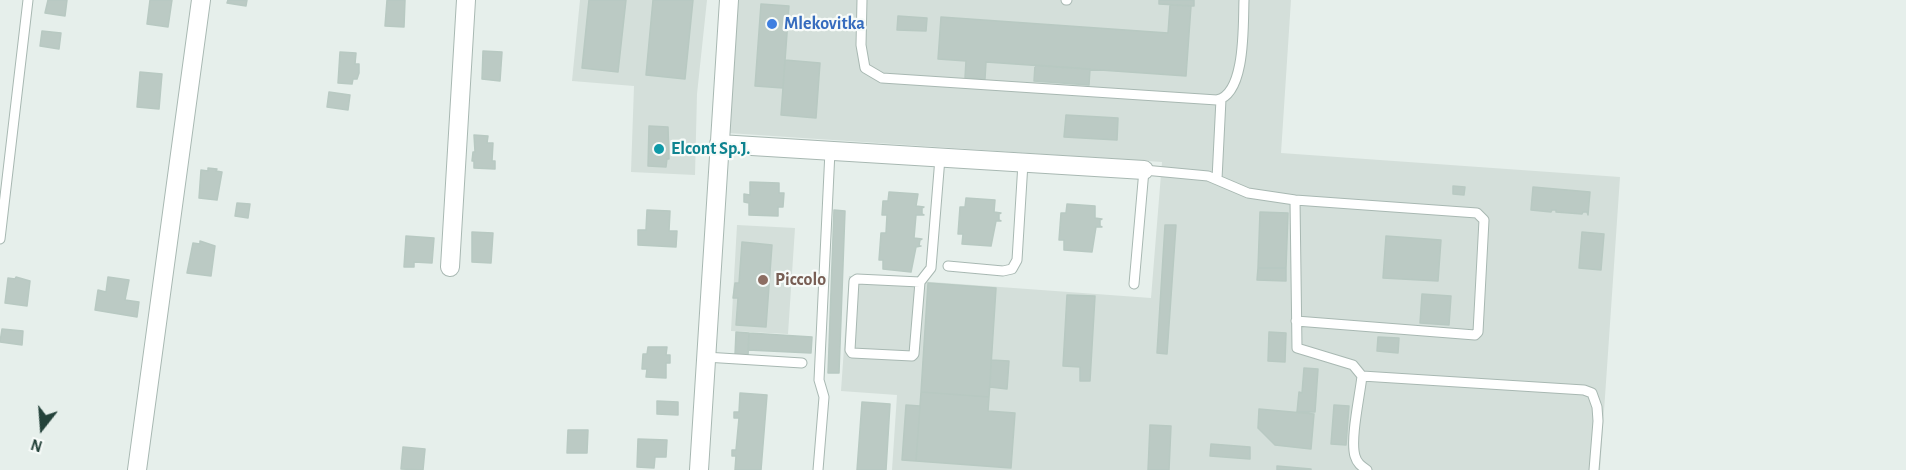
<!DOCTYPE html>
<html>
<head>
<meta charset="utf-8">
<style>
  body { margin:0 }
  #map { position:relative; width:1906px; height:470px; overflow:hidden; background:#e6efeb; font-family:"Alegreya Sans",sans-serif }
  canvas { display:block }
  .north { position:absolute; left:12px; top:398px; width:60px; height:60px; -webkit-text-stroke:4px #f7fbf9; paint-order:stroke; rotate:197deg; font-size:16px; font-weight:700; line-height:24px; text-align:center; color:#24423a }
  .north::after { content:''; display:block; margin:auto; width:21px; height:27px; background:#24423a; clip-path:polygon(50% 0,100% 100%,50% 72%,0 100%) }
</style>
</head>
<body>
<div id="map">
<canvas width="1906" height="470"></canvas>
<div class="north">N</div>
</div>
<script>
const ctx = document.querySelector('canvas').getContext('2d');
ctx.lineJoin = 'round';
function paint(path, color) { ctx.fillStyle = color; ctx.fill(path, 'evenodd'); }
function stroke(path, color, width, dash) { ctx.strokeStyle = color; ctx.lineWidth = width; ctx.lineCap = dash ? 'butt' : 'round'; ctx.setLineDash(dash || []); ctx.stroke(path); }
function drawText(font, color, halo, rows, align = 'center') {
  ctx.font = font + ' "Alegreya Sans",sans-serif'; ctx.lineWidth = 4.5; ctx.setLineDash([]); ctx.textBaseline = 'middle'; ctx.strokeStyle = halo; ctx.fillStyle = color; for (const [text, x, y, turn = 0] of rows) {
    ctx.save(); ctx.translate(x, y); ctx.rotate((+turn || 0) * Math.PI / 180); ctx.textAlign = isNaN(turn) ? turn : align; if (halo) ctx.strokeText(text, 0, 0); ctx.fillText(text, 0, 0); ctx.restore();
  }
}
paint(new Path2D(`
  M580,0H707L697,94L695,175L631,172L634,86L572,81Z
  M738,0H1291L1281,153L1620,177L1600,470H892L897,395L841,391L849,276L1151,298L1162,162L728,133Z
  M737,225L795,228L788,334L731,331Z`), '#d4dfda');
const building = new Path2D(`
  M48,0H67L65,16L45,13Z
  M150,0H172L168,27L147,24Z
  M228,0H247L246,6L227,3Z
  M387,0H405L404,27L385,26Z
  M589,0H626L618,72L582,68Z
  M653,0H693L685,79L646,75Z
  M1159,0H1194V6L1159,4Z
  M761,4L789,6L783,88L755,86Z
  M1170,5L1191,6L1186,76L986,62L985,79L965,78L966,61L938,59L941,17L1168,33Z
  M898,16L927,18L926,31L897,30Z
  M42,31L61,33L59,49L40,46Z
  M483,51L502,52L500,81L482,79Z
  M340,52L356,53L355,64H359V73L357,79H353L352,84L338,83Z
  M785,60L820,63L816,118L781,115Z
  M1035,65L1090,69L1089,85L1034,81Z
  M140,72L162,74L159,109L137,107Z
  M329,92L350,95L348,110L327,107Z
  M1066,115L1118,118L1117,140L1064,137Z
  M649,126L668,127L669,159H667L666,167L648,166Z
  M474,135L488,136L487,143H493L492,161H495V169L474,168V161H472L473,152H475Z
  M208,168L217,169L216,171L222,172L217,200L199,198L201,170L208,171Z
  M750,182L779,183V193H784L783,207H778V216L749,215V203L744,202V194L750,195Z
  M1453,186L1465,187L1464,195L1453,194Z
  M1533,187L1590,192L1588,215L1587,212H1583L1582,214L1556,212V210H1552L1551,212L1531,210Z
  M889,192L918,194L916,206L924,207L922,208V214L924,215H916L914,238L922,239L920,240L919,246H921L916,247L911,272L883,269V260H879L881,233H886L887,215H882L883,201H888Z
  M966,198L995,200L994,212L1001,213L999,214V220L1001,221H996L991,246L962,244L963,234H958L960,207H965Z
  M237,203L250,204L248,218L235,216Z
  M1067,204L1095,206V218L1102,219L1100,220V226L1102,227H1096L1092,252L1064,250V240H1059L1061,213H1066Z
  M647,210L670,211L669,231H677L676,247L638,245V230H646Z
  M834,210L845,211L839,373H828Z
  M1260,212L1288,213L1286,268H1258Z
  M1165,225H1176L1167,354L1157,353Z
  M472,232L493,233L491,263L472,262Z
  M1582,232L1604,234L1601,270L1579,268Z
  M406,236L434,238L432,263L414,262V267H404Z
  M1386,236L1441,240L1438,281L1383,278Z
  M200,241L215,246L211,276L187,273L193,243L200,244Z
  M742,242L772,245L766,327L736,325L738,298H733L735,283H739Z
  M1258,268H1286V281L1257,280Z
  M16,277L30,281L27,306L5,303L8,278L15,279Z
  M108,277L129,280L125,300L139,302L137,317L95,310L98,290L106,292Z
  M928,283L996,288L989,397L921,392Z
  M1422,294L1451,296L1449,325L1420,323Z
  M1067,295L1095,296L1090,381H1080V367L1063,366Z
  M2,329L23,331L22,345L0,342Z
  M736,332L749,333L748,356L735,355Z
  M1269,332L1286,333L1285,362L1268,361Z
  M749,333L812,337L811,353L748,350Z
  M1378,337L1399,338L1398,353L1377,351Z
  M648,347H667L666,355H670V363H666V378L646,377L647,369H642L643,354H647Z
  M991,360L1009,361L1007,389L990,387Z
  M1304,368L1318,369L1315,412H1297L1299,392L1302,393Z
  M921,392L989,397L988,411L1015,413L1011,468L916,461Z
  M740,393L767,395L761,470H735L736,456H732V450H736L739,418H734V412H739Z
  M657,401L678,402V415L657,414Z
  M862,402L890,404L886,470H857Z
  M906,405L920,406L916,461L902,460Z
  M1334,405L1349,406L1346,445L1331,444Z
  M1259,409L1314,414L1311,449L1275,445L1258,428Z
  M1150,425L1171,426L1169,470H1148Z
  M568,430H588L587,453H567Z
  M638,439L667,440L666,457H655L654,468L637,467Z
  M1211,444L1250,447V459L1210,456Z
  M403,447L425,449L423,470L401,469Z
  M1277,466L1311,469V470H1277Z`);
paint(building, '#bbcac4');
stroke(building, '#b8c9c2', 1.5);
const service = new Path2D(`
  M862,0L861,45L865,68L882,78L1217,100C1246,94 1243,24 1244,0
  M1066,0H1067
  M1217,179L1221,99
  M1295,200L1297,348L1353,365L1362,376C1360,395 1350,439 1355,456C1357,463 1361,466 1367,470
  M0,239L28,0
  M948,266L1003,271L1012,269L1017,260L1023,163
  M920,282L914,354L912,356L852,353L850,350L854,281L857,279L920,282L931,268L940,158
  M1134,284L1144,170L1208,176L1248,193L1295,200L1477,213L1484,220L1478,332L1475,335L1296,321
  M705,357L802,363
  M1362,376L1584,390L1592,393L1597,407L1598,421L1594,470
  M818,470L824,397L819,380L830,151`);
const minor = new Path2D(`
  M719,144L1144,170
  M450,267L466,0
  M137,470L201,0
  M699,470L729,0`);
stroke(service, '#a8b8b2', 11);
stroke(minor, '#a8b8b2', 20);
stroke(service, '#fff', 9);
stroke(minor, '#fff', 18);
for (const [x, y, r, color] of [
  [772,24,6,"#3f7fe0"],
  [659,149,6,"#0f9aa8"],
  [763,280,6,"#8d6e63"]
]) { const dot = new Path2D(); dot.arc(x, y, r, 0, 2 * Math.PI); ctx.fillStyle = color; ctx.fill(dot); stroke(dot, '#f7fbf9', 2); }
drawText('bold 18px', '#366cbe', '#f7fbf9', [
  ["Mlekovitka",784,24]
], 'left');
drawText('bold 18px', '#0d838f', '#f7fbf9', [
  ["Elcont Sp.J.",671,149]
], 'left');
drawText('bold 18px', '#785e54', '#f7fbf9', [
  ["Piccolo",775,280]
], 'left');
</script>
</body>
</html>
